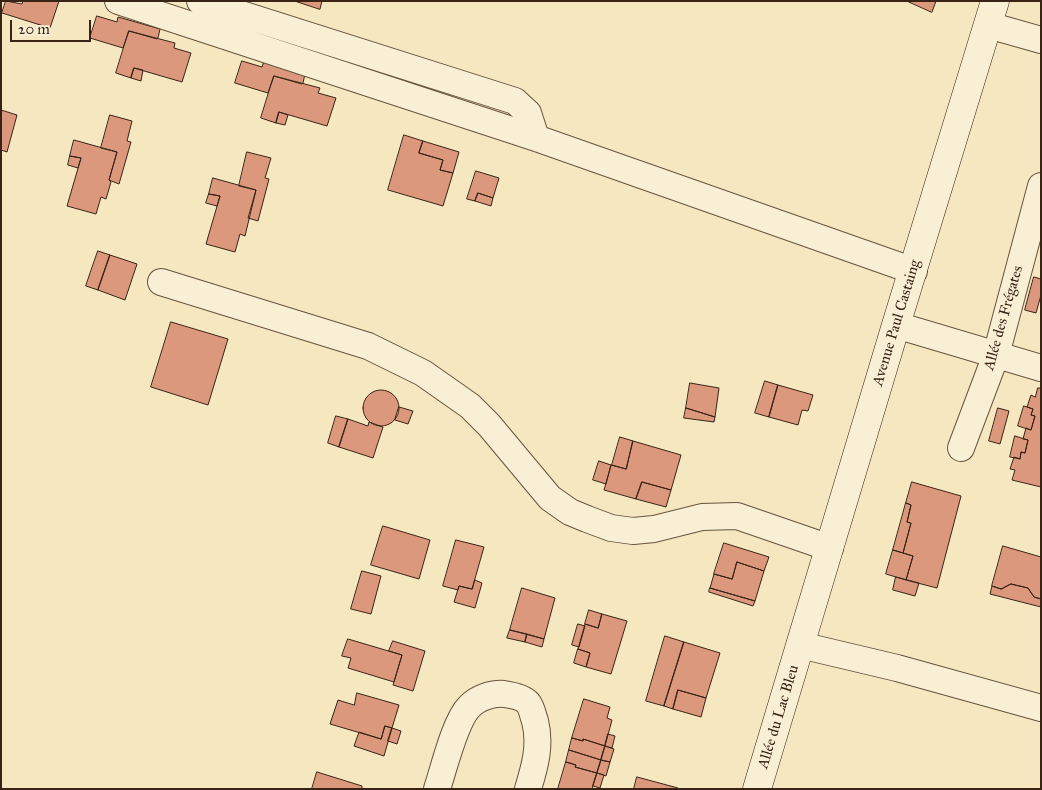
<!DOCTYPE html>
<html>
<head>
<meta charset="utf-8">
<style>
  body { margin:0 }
  #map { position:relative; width:1042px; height:790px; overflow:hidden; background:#f5e7bf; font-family:"IM FELL Great Primer",serif }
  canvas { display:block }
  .frame { position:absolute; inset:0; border:2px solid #392315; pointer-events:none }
  .scale { position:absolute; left:10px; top:20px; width:81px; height:22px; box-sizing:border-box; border:2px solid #392315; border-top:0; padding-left:6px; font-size:15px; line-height:18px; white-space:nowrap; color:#392315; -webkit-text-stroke:4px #f8efd5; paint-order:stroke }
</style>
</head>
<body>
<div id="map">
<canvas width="1042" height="790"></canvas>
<div class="frame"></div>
<div class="scale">20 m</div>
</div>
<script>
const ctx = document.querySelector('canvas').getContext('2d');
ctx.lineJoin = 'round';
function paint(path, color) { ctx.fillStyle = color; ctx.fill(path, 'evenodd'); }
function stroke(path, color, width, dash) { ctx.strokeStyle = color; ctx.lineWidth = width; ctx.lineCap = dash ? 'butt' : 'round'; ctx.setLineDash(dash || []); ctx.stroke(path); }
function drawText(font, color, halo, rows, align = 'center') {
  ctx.font = font + ' "IM FELL Great Primer",serif'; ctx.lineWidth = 5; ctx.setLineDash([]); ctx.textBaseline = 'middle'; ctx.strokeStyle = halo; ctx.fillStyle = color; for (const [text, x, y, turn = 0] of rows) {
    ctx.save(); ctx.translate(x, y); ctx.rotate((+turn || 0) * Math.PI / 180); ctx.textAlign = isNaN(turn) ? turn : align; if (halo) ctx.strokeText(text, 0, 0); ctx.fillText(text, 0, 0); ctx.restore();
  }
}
const building = new Path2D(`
  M6,1L22,4L23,1H59L50,28L2,13Z
  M295,1H322L320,9Z
  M907,1H936L932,12Z
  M97,16L117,22L118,17L160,29L158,38L157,39L129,31L123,48L90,38Z
  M129,31L175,43L174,48L191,53L182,82L134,68L131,78L116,73Z
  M242,61L262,67L264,61L305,74L303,83L302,84L274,76L268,93L235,83Z
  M134,68L143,70L141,81L131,78Z
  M274,76L320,88L318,93L336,98L327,126L279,112L276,123L261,118Z
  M1,110L17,115L7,152L1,150Z
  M279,112L288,115L285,125L276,123Z
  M110,115L132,121L127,141L131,142L119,184L109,180L117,152L101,148Z
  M404,135L423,141L419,153L443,160L440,170L453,173L443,206L388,190Z
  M74,140L117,152L109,180L111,182L106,199L101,197L96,214L67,206L81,158L70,156Z
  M423,141L459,152L453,173L440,170L443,160L419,153Z
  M247,152L271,158L265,178L269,179L258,221L248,218L256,190L239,186Z
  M70,156L81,158L78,168L68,165Z
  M476,171L499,178L493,198L478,193L475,201L467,199Z
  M213,178L256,190L245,236L240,234L235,252L206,244L220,196L209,194Z
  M478,193L493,198L491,206L475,201Z
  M209,194L220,196L217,206L206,203Z
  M98,251L110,255L98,290L86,286Z
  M110,255L137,264L125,300L98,290Z
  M1034,277L1041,279V295L1036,313L1025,310Z
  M171,322L228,339L208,405L151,387Z
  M765,381L778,385L769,417L755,413Z
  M690,383L719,388L715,417L686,408Z
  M778,385L813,395L808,411L802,410L798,425L769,417Z
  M1038,388H1041V487L1012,480L1015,470L1010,469L1014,457L1020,459L1021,452L1025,453L1028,440L1023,439L1026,428L1031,430L1035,416L1031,415L1033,409L1027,407L1031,395L1035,397Z
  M363 408a18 18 0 1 1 36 0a18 18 0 1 1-36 0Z
  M1024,406L1033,409L1031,415L1035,416L1031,430L1018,426Z
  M399,407L413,411L408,424L395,420Z
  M686,408L715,417L714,422L684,418Z
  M998,408L1009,411L1000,444L989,441Z
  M336,416L348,419L339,447L328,443Z
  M348,419L368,426L369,422L383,427L373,458L339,447Z
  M1015,436L1028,440L1025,453L1021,452L1020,459L1010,457Z
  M620,437L633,441L626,469L612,465Z
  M633,441L681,455L671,490L642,482L636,499L604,490L611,465L626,469Z
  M599,461L611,465L606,484L593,480Z
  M642,482L671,490L666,507L636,499Z
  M912,482L961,496L937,588L906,580L913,556L903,553L911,523L907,522L911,505L906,503Z
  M906,503L911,505L907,522L911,523L903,553L893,550Z
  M383,526L430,540L419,579L371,565Z
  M456,540L484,547L472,589L459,586L458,590L443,586Z
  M724,543L769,557L764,571L737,562L732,579L714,574Z
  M1003,546L1041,557V599L1034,597L1028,588L1011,584L1001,589L992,586Z
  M893,550L913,556L906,580L886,574Z
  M737,562L764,571L755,601L710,588L714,574L732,579Z
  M362,571L381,576L371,614L351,609Z
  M896,577L919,583L915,596L893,590Z
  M475,580L482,583L475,608L454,602L459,586L472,589Z
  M1011,584L1028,588L1034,597L1041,599V607L990,594L992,586L1001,589Z
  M522,588L555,598L544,639L510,630Z
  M710,588L755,601L753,606L709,592Z
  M589,610L602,614L598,628L585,624Z
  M602,614L627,621L611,674L586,667L590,653L578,649L585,624L598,628Z
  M578,624L585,626L579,647L572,645Z
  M510,630L527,634L525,642L507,638Z
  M527,634L544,639L542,647L525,642Z
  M665,636L684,642L664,706L646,701Z
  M348,639L402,655L394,682L348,668L351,658L342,656Z
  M393,641L425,651L413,691L393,685L402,655L389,651Z
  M684,642L720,653L706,698L678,690L673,709L664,706Z
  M578,649L590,653L586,667L574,663Z
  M678,690L706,698L701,717L673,709Z
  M357,693L399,705L392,728L385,726L381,739L330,724L338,700L354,705Z
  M584,699L610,707L607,718L612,720L605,746L583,739V741L572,738Z
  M385,726L392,728L384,756L354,746L359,732L381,739Z
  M392,728L401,731L397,744L388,741Z
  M608,734L615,736L612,748L605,746Z
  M572,738L583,741V739L605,746L601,760L569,750Z
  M605,746L614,749L610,762L601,760Z
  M569,750L601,760L597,773L575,767L576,765L566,762Z
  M601,760L610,762L606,776L597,773Z
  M566,762L576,765L575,767L597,773L592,789H558Z
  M317,772L362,786V789H312Z
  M597,773L604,775L600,788L593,786Z
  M637,777L678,788V789H634Z`);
paint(building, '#dc987d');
stroke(building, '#392315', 1);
const street = new Path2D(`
  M118,1L536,138L914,271
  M200,1L515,101L528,113L536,138
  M988,25L1041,40
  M161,282L368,346L423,373L470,406L489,425L550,498L570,512L587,519L611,528L633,531L654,529L702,517L737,516L830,548
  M896,325L1041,368
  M961,448L996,355L1041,186
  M800,645L897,668L1041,708
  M437,789C444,768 455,721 469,707C477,698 492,693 504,694C511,695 523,697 528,703C532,708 533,716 535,721C541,745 535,766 528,789`);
const secondary = new Path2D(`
  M757,789L896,325L995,1`);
stroke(street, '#685440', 28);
stroke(secondary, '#392315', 29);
stroke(street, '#f8efd5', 26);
stroke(secondary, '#f8efd5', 28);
drawText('15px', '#392315', '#f8efd5', [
  ["Allée des Frégates",1004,318,-74],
  ["Avenue Paul Castaing",897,323,-73],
  ["Allée du Lac Bleu",779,717,-73]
]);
</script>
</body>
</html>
